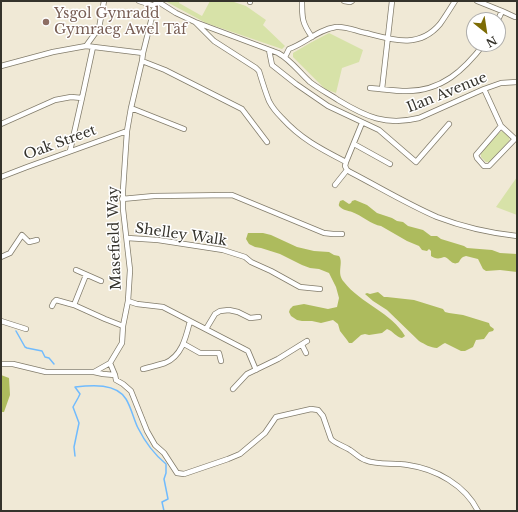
<!DOCTYPE html>
<html>
<head>
<meta charset="utf-8">
<style>
  body { margin:0 }
  #map { position:relative; width:518px; height:512px; overflow:hidden; background:#f0e9d6; font-family:"Libre Baskerville",serif }
  canvas { display:block }
  .frame { position:absolute; inset:0; border:2px solid #35332c; pointer-events:none }
  .north { position:absolute; left:466px; top:12px; width:40px; height:40px; box-sizing:border-box; background:#fff; border:1px solid #aeadab; border-radius:50%; rotate:150deg; font-size:11px; font-weight:700; line-height:16px; text-align:center; color:#35332c }
  .north::after { content:''; display:block; margin:auto; width:14px; height:18px; background:#7d6c05; clip-path:polygon(50% 0,100% 100%,50% 72%,0 100%) }
</style>
</head>
<body>
<div id="map">
<canvas width="518" height="512"></canvas>
<div class="frame"></div>
<div class="north">N</div>
</div>
<script>
const ctx = document.querySelector('canvas').getContext('2d');
ctx.lineJoin = 'round';
function paint(path, color) { ctx.fillStyle = color; ctx.fill(path, 'evenodd'); }
function stroke(path, color, width, dash) { ctx.strokeStyle = color; ctx.lineWidth = width; ctx.lineCap = dash ? 'butt' : 'round'; ctx.setLineDash(dash || []); ctx.stroke(path); }
function drawText(font, color, halo, rows, align = 'center') {
  ctx.font = font + ' "Libre Baskerville",serif'; ctx.lineWidth = 3; ctx.setLineDash([]); ctx.textBaseline = 'middle'; ctx.strokeStyle = halo; ctx.fillStyle = color; for (const [text, x, y, turn = 0] of rows) {
    ctx.save(); ctx.translate(x, y); ctx.rotate((+turn || 0) * Math.PI / 180); ctx.textAlign = isNaN(turn) ? turn : align; if (halo) ctx.strokeText(text, 0, 0); ctx.fillText(text, 0, 0); ctx.restore();
  }
}
paint(new Path2D(`
  M165,1H180L179,3L202,16L210,1H231L246,6L266,20L263,25L285,46L282,49L206,23Z
  M329,33L363,50L359,62L342,68L336,93L325,89L293,57V53L310,43Z
  M502,131L505,132L510,137L509,141L490,162H486L481,157V153L499,133Z
  M517,177V215L496,207Z`), '#d7e2a8');
paint(new Path2D(`
  M343,200L349,204L351,203L352,201L355,200L367,205L377,213L392,218L397,221L403,222L408,226L423,230L431,236H437L441,239L464,246L467,248L492,250L500,253L517,254V272L500,270L486,271L483,269L478,259L466,256L463,257C461,258 460,260 459,262C452,267 449,257 444,257C443,257 442,258 441,258C437,259 434,258 431,256V251L429,249L427,251L422,250L419,246L407,241L381,226C372,225 361,215 352,212C349,211 343,210 340,207C338,205 339,204 340,201Z
  M248,233H263L271,235L297,247L314,251L329,252L334,255L339,256C344,263 336,273 344,282C360,303 392,313 405,336L402,338C396,337 393,331 387,329L382,333L369,335L365,334L361,335L352,343H349L347,340L340,331L338,324L333,320L321,323L312,321H302L297,320L291,316L289,312L290,309L293,306L304,304L328,309L337,307L339,298L336,287L329,273L319,269L310,268L302,265L280,254L261,248L255,247L249,244L246,239Z
  M378,292L384,297H387L414,300L443,309L445,312L449,313L463,315L489,323L490,326L494,329L493,331L489,332L484,339L476,340L473,347L465,351H461L445,343L443,344L437,348C431,348 424,344 419,341L387,310L373,301L365,294L367,293L370,294Z
  M1,375L9,378L10,395L4,412H1Z`), '#adbb5d');
stroke(new Path2D(`
  M16,331L25,347L27,348L42,351L45,357L49,358L54,364
  M75,456L74,447L79,423L73,407L78,398L80,394L75,387C92,385 116,383 126,399C131,407 134,420 138,428C145,442 155,455 166,464V473L164,479L168,499L162,502L164,511`), '#71bbfd', 1.5);
const street = new Path2D(`
  M139,1L155,6
  M157,1L176,13L195,22L214,41L256,68L259,71C262,81 265,91 269,101C272,107 277,113 282,118C301,139 321,149 346,162
  M302,1C302,18 302,23 312,37
  M344,1L350,2L352,1
  M477,1L502,11L515,17
  M250,2V1
  M498,20L502,11
  M195,22L278,53C291,60 299,72 310,82C319,89 329,94 338,100C366,117 386,126 419,118L484,89L501,83L517,82
  M86,46L99,28L104,1
  M269,50L272,65L296,84L328,106L379,130L416,162L449,124
  M285,57L289,49C306,43 317,30 336,27C346,26 356,31 366,33C393,40 419,49 440,24C445,17 450,9 455,1
  M142,61L165,70L242,109L267,142
  M1,66L53,52L86,46L143,53
  M370,88C382,89 395,91 407,91C442,91 464,70 484,44
  M382,89L392,1
  M484,89L501,126L515,139H517
  M131,108L184,129
  M1,124L55,100L71,97L82,98
  M501,126L476,155L477,158L484,166H489L515,139
  M354,144L390,164
  M70,151L82,98L93,47
  M347,170L350,172C379,187 407,204 437,217C463,227 490,233 517,236
  M1,177L27,167L127,131
  M335,185L347,170L345,166L346,162L362,123
  M122,199L154,196L232,195L324,233L333,234H342
  M127,238L158,240L223,250L245,257L251,262L271,271L300,287L320,289
  M1,257L10,253L22,235L29,242L37,240
  M76,270L101,281
  M128,301L137,304L163,307L248,351L256,370
  M74,305L86,275
  M52,306L54,302L56,300L74,305L105,319L123,326
  M1,321L26,329
  M206,329L215,314L220,311L229,310L238,312L250,318L259,317
  M184,344L200,353H219L221,361
  M302,345L306,353
  M110,363L115,375L116,380L123,384L131,391L147,431L155,445L164,453L177,473L184,474L228,459L240,454L265,433L276,417L311,409L318,410L323,416L331,439C336,444 344,446 350,450C355,453 359,458 365,460C379,466 394,462 408,465C436,469 465,485 478,511
  M1,364H13L46,372H94L110,363L122,343L123,326L128,301L130,270L123,209V190L127,131L131,108L142,61L143,53L156,1
  M143,369C151,367 158,365 165,363C182,356 186,337 190,321
  M94,372L103,374L115,375
  M233,389L247,374L278,359L307,341`);
stroke(street, '#827c6b', 6);
stroke(street, '#fff', 4.5);
for (const [x, y, r, color] of [
  [46,22,4,"#8d6e63"]
]) { const dot = new Path2D(); dot.arc(x, y, r, 0, 2 * Math.PI); ctx.fillStyle = color; ctx.fill(dot); stroke(dot, '#fff', 1.5); }
drawText('14px', '#785e54', '#fff', [
  ["Ysgol Gynradd",54,14],
  ["Gymraeg Awel Tâf",54,30]
], 'left');
drawText('14px', '#35332c', '#fff', [
  ["Ilan Avenue",447,93,-22],
  ["Oak Street",60,143,-20],
  ["Shelley Walk",181,235,8],
  ["Masefield Way",115,238,-92]
]);
</script>
</body>
</html>
